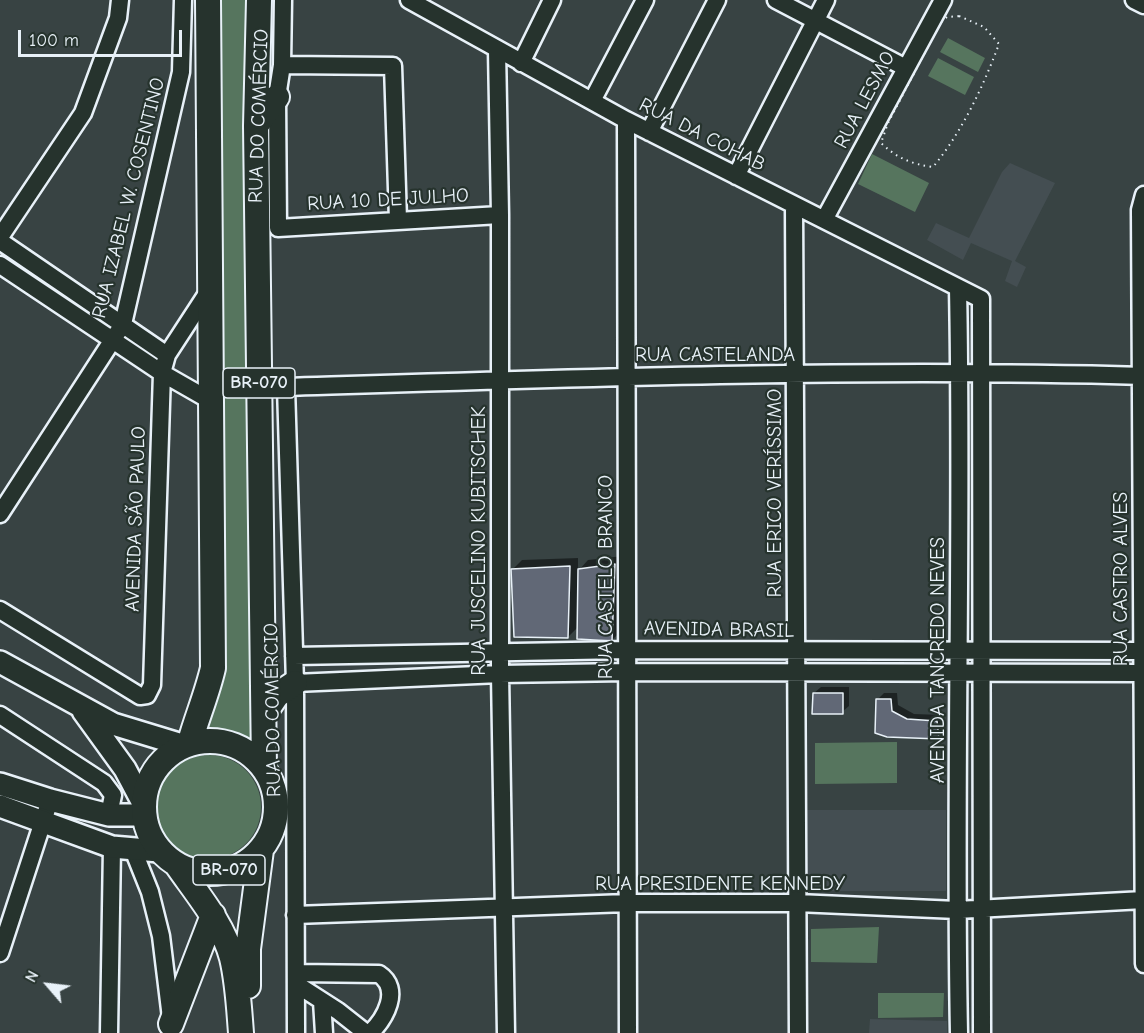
<!DOCTYPE html>
<html>
<head>
<meta charset="utf-8">
<style>
  body { margin:0 }
  #map { position:relative; width:1144px; height:1033px; overflow:hidden; background:#384343; font-family:"Comic Neue",sans-serif }
  canvas { display:block }
  .north { position:absolute; left:18px; top:955px; width:60px; height:60px; -webkit-text-stroke:4px #26332d; paint-order:stroke; rotate:298deg; font-size:16px; font-weight:700; line-height:24px; text-align:center; color:#e8f1f8 }
  .north::after { content:''; display:block; margin:auto; width:21px; height:27px; background:#e8f1f8; clip-path:polygon(50% 0,100% 100%,50% 72%,0 100%) }
  .scale { position:absolute; left:18px; top:30px; width:164px; height:27px; box-sizing:border-box; border:3px solid #e8f1f8; border-top:0; padding-left:8px; font-size:18px; line-height:21px; white-space:nowrap; color:#e8f1f8; -webkit-text-stroke:4px #26332d; paint-order:stroke }
</style>
</head>
<body>
<div id="map">
<canvas width="1144" height="1033"></canvas>
<div class="north">N</div>
<div class="scale">100 m</div>
</div>
<script>
const ctx = document.querySelector('canvas').getContext('2d');
ctx.lineJoin = 'round';
function paint(path, color) { ctx.fillStyle = color; ctx.fill(path, 'evenodd'); }
function stroke(path, color, width, dash) { ctx.strokeStyle = color; ctx.lineWidth = width; ctx.lineCap = dash ? 'butt' : 'round'; ctx.setLineDash(dash || []); ctx.stroke(path); }
function drawText(font, color, halo, rows, align = 'center') {
  ctx.font = font + ' "Comic Neue",sans-serif'; ctx.lineWidth = 4.5; ctx.setLineDash([]); ctx.textBaseline = 'middle'; ctx.strokeStyle = halo; ctx.fillStyle = color; for (const [text, x, y, turn = 0] of rows) {
    ctx.save(); ctx.translate(x, y); ctx.rotate((+turn || 0) * Math.PI / 180); ctx.textAlign = isNaN(turn) ? turn : align; if (halo) ctx.strokeText(text, 0, 0); ctx.fillText(text, 0, 0); ctx.restore();
  }
}
paint(new Path2D(`
  M1010,163L1055,183L1015,261L1026,267L1017,287L1005,281L1012,261L971,243L963,260L927,240L936,223L969,238L1002,172Z
  M807,810H946V891H806Z
  M870,1019L947,1021V1033H869Z`), '#444e52');
paint(new Path2D(`
  M216,0H249L259,750L234,735L197,731L210,713Z
  M948,38L985,58L978,72L940,52Z
  M938,58L974,77L965,95L928,76Z
  M872,154L929,183L915,212L858,184Z
  M897,742V783L815,784V743Z
  M157 807a52 52 0 1 1 104 0a52 52 0 1 1-104 0Z
  M879,927L877,963L811,962V929Z
  M878,993H944L943,1017L878,1018Z`), '#56755e');
paint(new Path2D(`
  M623,556L621,631L612,640L579,626L568,637L513,569L522,560L578,558V571L588,560Z
  M821,687H849V706L842,712L814,693Z
  M884,693H897L898,705L914,714L943,715L945,731L938,737L888,735L877,700Z`), '#0007');
const building = new Path2D(`
  M615,564L612,641L577,639L578,569Z
  M570,566L568,638L514,637L511,569Z
  M813,693H843V714H812Z
  M876,699H891L892,711L907,719L937,721L939,739L887,737L875,733Z`);
paint(building, '#616876');
stroke(building, '#e8f1f8', 1.5);
const minor = new Path2D(`
  M283,0L282,65L277,97L278,228L500,215
  M409,0L626,120L981,299L982,1033
  M776,0L906,68
  M1134,0L1144,5
  M497,50L500,215V674L506,1033
  M521,63L552,0
  M282,65L393,66L398,220
  M592,101L645,0
  M626,120L628,1033
  M649,132L717,0
  M736,176L826,0
  M1144,195L1140,210L1144,964
  M794,205L798,1033
  M824,220L943,0
  M0,237L83,113L118,18L120,0
  M0,241L167,355
  M0,265L162,373L211,401
  M958,288C963,536 954,785 959,1033
  M286,387C572,378 858,368 1144,376
  M286,387L295,683L296,1033
  M0,514L123,324L181,72L183,0
  M0,610L140,696L147,695L152,685L162,373L167,355L210,289
  M294,656L627,650L1144,651
  M295,683L500,674L627,672L1144,673
  M0,715L104,783L113,795L109,815
  M132,847L150,892L161,936L171,1018
  M295,915L627,903H797L957,910L1144,900
  M0,953L50,800
  M297,973L379,974C402,989 385,1019 370,1033
  M296,984L338,1011L366,1033
  M322,1001L324,1033
  M109,1033L112,847`);
const major = new Path2D(`
  M0,662L113,724L182,745
  M83,711L125,769L143,803
  M0,784L50,800L109,815H143
  M0,806L112,847L159,851`);
const highway = new Path2D(`
  M259,0L256,126L264,767
  M256,126L277,97
  M264,714L277,695L295,683
  M144 807a66 66 0 1 1 132 0a66 66 0 1 1-132 0Z
  M190,742C197,717 207,694 213,668L208,0
  M177,865C197,894 223,924 232,958C238,983 239,1008 241,1033
  M248,986V949L261,850
  M171,1024L213,915`);
stroke(minor, '#e8f1f8', 21);
stroke(major, '#e8f1f8', 26);
stroke(highway, '#e8f1f8', 28);
stroke(new Path2D(`
  M959,16L984,27L999,44C983,87 962,132 933,167C911,164 897,158 881,143L888,123L941,22L947,17Z`), '#e8f1f8', 2, [1.5, 4.5]);
stroke(minor, '#26332d', 16);
stroke(major, '#26332d', 21);
stroke(highway, '#26332d', 24);
for (const [x, y, w] of [
  [259,383,72],
  [229,870,72]
]) { const box = new Path2D(); box.roundRect(x - w / 2, y - 15, w, 30, 4.5); ctx.fillStyle = '#26332d'; ctx.fill(box); stroke(box, '#e8f1f8', 1.5); }
drawText('bold 18px', '#e8f1f8', null, [
  ["BR-070",259,383],
  ["BR-070",229,870]
]);
drawText('20px', '#e8f1f8', '#26332d', [
  ["RUA LESMO",865,100,-62],
  ["RUA DO COMÉRCIO",259,116,-88],
  ["RUA DA COHAB",702,135,27],
  ["RUA IZABEL W. COSENTINO",129,198,-76],
  ["RUA 10 DE JULHO",388,200,-3],
  ["RUA CASTELANDA",715,355],
  ["RUA ERICO VERÍSSIMO",775,493,-90],
  ["AVENIDA SÃO PAULO",136,519,-88],
  ["RUA JUSCELINO KUBITSCHEK",479,541,-90],
  ["RUA CASTELO BRANCO",606,577,-90],
  ["RUA CASTRO ALVES",1121,579,-90],
  ["AVENIDA BRASIL",719,630,1],
  ["AVENIDA TANCREDO NEVES",938,660,-90],
  ["RUA DO COMÉRCIO",273,710,-91],
  ["RUA PRESIDENTE KENNEDY",720,884]
]);
</script>
</body>
</html>
